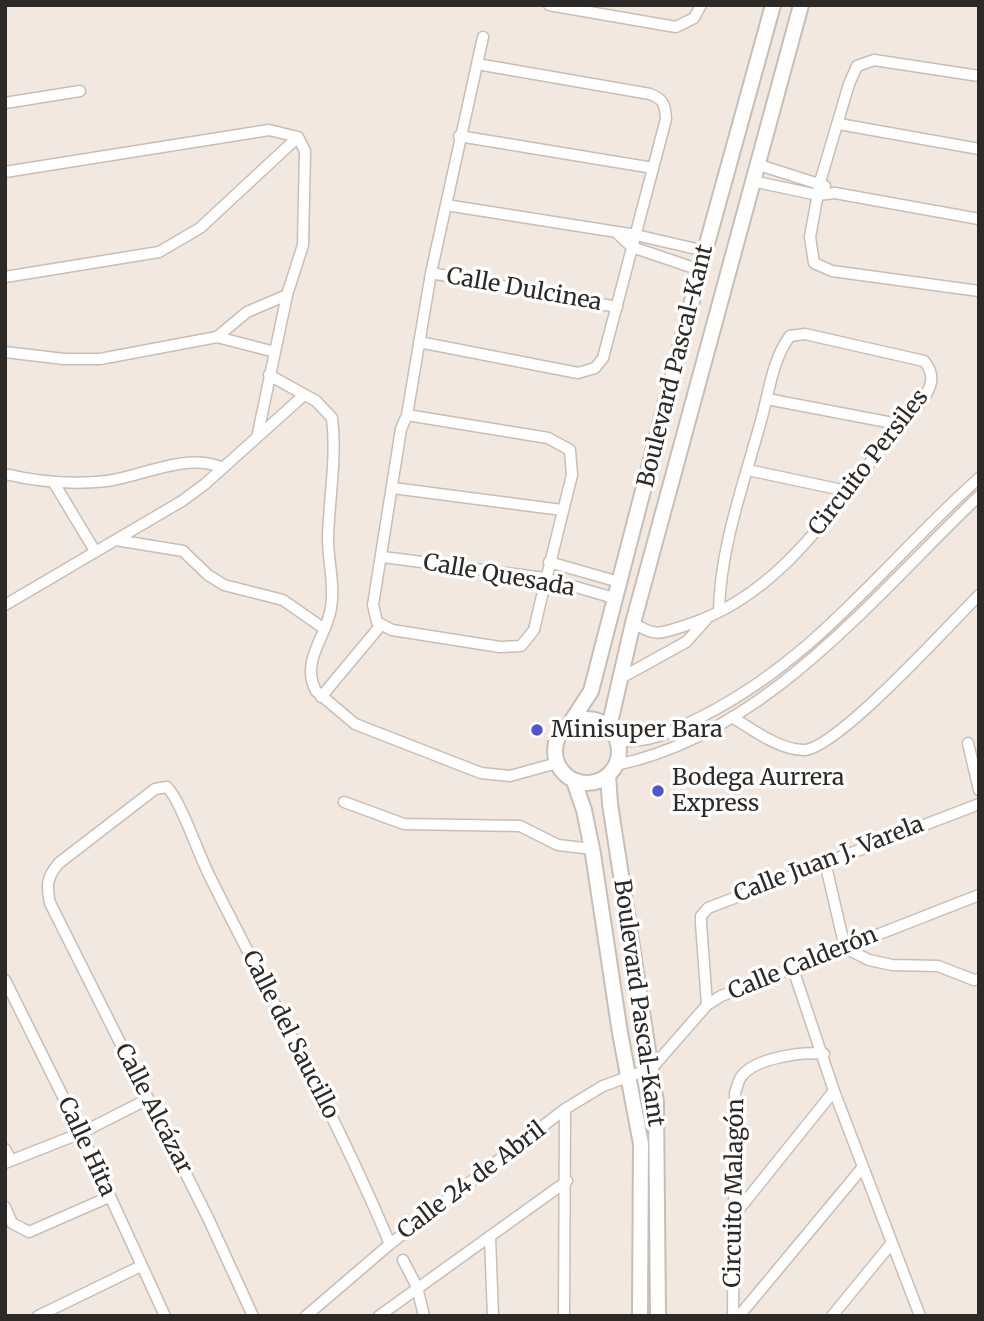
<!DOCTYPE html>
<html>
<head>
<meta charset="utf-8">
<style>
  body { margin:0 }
  #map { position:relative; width:984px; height:1321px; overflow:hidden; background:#f2e8df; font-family:Merriweather,serif }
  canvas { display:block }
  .frame { position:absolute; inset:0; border:7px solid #2d2926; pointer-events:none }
</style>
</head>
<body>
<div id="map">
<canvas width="984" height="1321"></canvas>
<div class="frame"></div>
</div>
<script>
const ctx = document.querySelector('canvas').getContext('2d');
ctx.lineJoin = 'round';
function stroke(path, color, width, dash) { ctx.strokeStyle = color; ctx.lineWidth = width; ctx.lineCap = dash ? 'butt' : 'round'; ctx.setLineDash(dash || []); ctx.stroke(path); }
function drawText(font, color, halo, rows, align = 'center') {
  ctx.font = font + ' Merriweather,serif'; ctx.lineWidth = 7; ctx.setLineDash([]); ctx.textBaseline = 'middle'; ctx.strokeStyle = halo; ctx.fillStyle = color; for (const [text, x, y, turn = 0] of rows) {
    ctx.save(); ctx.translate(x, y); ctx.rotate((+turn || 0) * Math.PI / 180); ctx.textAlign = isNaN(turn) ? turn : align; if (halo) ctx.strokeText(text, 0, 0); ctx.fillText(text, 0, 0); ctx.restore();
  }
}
const street = new Path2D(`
  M549,5L676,27L694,18L701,5
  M979,76L874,60L857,66L849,84L820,182L810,237L814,263L832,271L979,291
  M5,103L80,91
  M839,124L979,149
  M459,136L653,168
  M756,164L825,186
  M5,172L269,130L298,137
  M752,181L818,195L835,193L979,219
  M446,205L636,235L705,251
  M618,234L632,247L700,270
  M431,273L617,307
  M5,277L159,252L200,228L298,137
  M217,337L247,312L287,295
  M419,342L578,373L595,368L603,358L666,119C665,105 664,99 650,94L477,64
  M5,352L64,359H100L217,337L275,352
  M269,375L316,401L332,418C337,457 329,499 328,538C328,562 335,584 331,608C327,636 300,661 316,691L355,724L481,773L510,776L557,763
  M767,399L898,424
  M407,415L548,438L570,450L572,475L540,604L534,630L521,646L500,647L392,630L377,622L373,605L401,429L407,415L431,273L483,37
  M258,433L287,295L303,245L305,151L298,137
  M748,470L847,491
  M5,474C39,482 73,485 107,481C144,476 186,452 223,468
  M54,483L95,551
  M393,488L562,510
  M116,540L183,551L208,575L224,585L283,600L323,628
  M383,557L545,578L614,598
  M549,562L619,582
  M5,605L182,501L205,484L303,396
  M633,623C658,638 661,633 687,625C777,596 828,516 884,444C897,426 923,406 930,386C933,377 930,368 924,361L805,334L790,336C773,358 769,391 762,417C745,480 720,547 719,611
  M619,679L686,642L706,620
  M321,697L381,625
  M732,717C752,729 779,750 804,750C837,749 950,624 979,595
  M618,741C652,743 673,731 703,716C819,657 885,562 979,478
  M968,743L979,790
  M616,765C765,735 874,596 979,496
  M344,802L404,824L520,826L558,845L592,849
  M825,862L845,948L869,960L892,965L938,966L974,980L979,979
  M793,969L834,1091L920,1316
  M5,980L81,1133L165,1316
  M707,1005L701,923V916L708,908L979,804
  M5,1149L11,1160
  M5,1163L81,1133L148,1099
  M5,1207L12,1223L29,1232L109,1197
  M736,1213L834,1091
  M490,1237L493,1316
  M403,1260L417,1287L424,1316
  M38,1316L141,1266
  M253,1316L208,1218L50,903C46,885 47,877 59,863L155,789L167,787C181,801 199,856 210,877C271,999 337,1118 390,1244
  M306,1316L390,1244L565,1109L603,1086L652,1068L707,1005L721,996L979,895
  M379,1316L567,1181
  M564,1316L565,1109
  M733,1316L735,1093C737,1088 738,1081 741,1077C754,1058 803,1051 824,1054
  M739,1316L863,1167
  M832,1316L891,1244`);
const secondary = new Path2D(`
  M555 751a32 32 0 1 1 64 0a32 32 0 1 1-64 0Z
  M571,722L591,691L705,251L773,5
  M609,727L633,623L801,5
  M608,775L610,804L656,1102L658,1316
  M574,781L584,810L593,854L620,1033L641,1144L640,1316`);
stroke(street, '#c7beb5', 13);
stroke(secondary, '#c7beb5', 18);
stroke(street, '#fff', 10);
stroke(secondary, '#fff', 14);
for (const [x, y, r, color] of [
  [537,730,7,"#5154ca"],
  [658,791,7,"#5154ca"]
]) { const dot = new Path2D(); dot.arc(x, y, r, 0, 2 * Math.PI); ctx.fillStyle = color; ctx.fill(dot); stroke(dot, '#fff', 2.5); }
drawText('23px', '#2d2926', '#fff', [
  ["Calle Dulcinea",524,290,10],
  ["Boulevard Pascal-Kant",676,366,-76],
  ["Circuito Persiles",869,463,-52],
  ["Calle Quesada",499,576,10],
  ["Calle Juan J. Varela",829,860,-21],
  ["Calle Calderón",803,964,-22],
  ["Boulevard Pascal-Kant",638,1003,82],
  ["Calle del Saucillo",290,1035,63],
  ["Calle Alcázar",153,1109,63],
  ["Calle Hita",86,1147,65],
  ["Calle 24 de Abril",472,1181,-37],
  ["Circuito Malagón",735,1193,-89]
]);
drawText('23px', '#2d2926', '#fff', [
  ["Minisuper Bara",551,730],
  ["Bodega Aurrera",672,778],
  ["Express",672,804]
], 'left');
</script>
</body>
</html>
